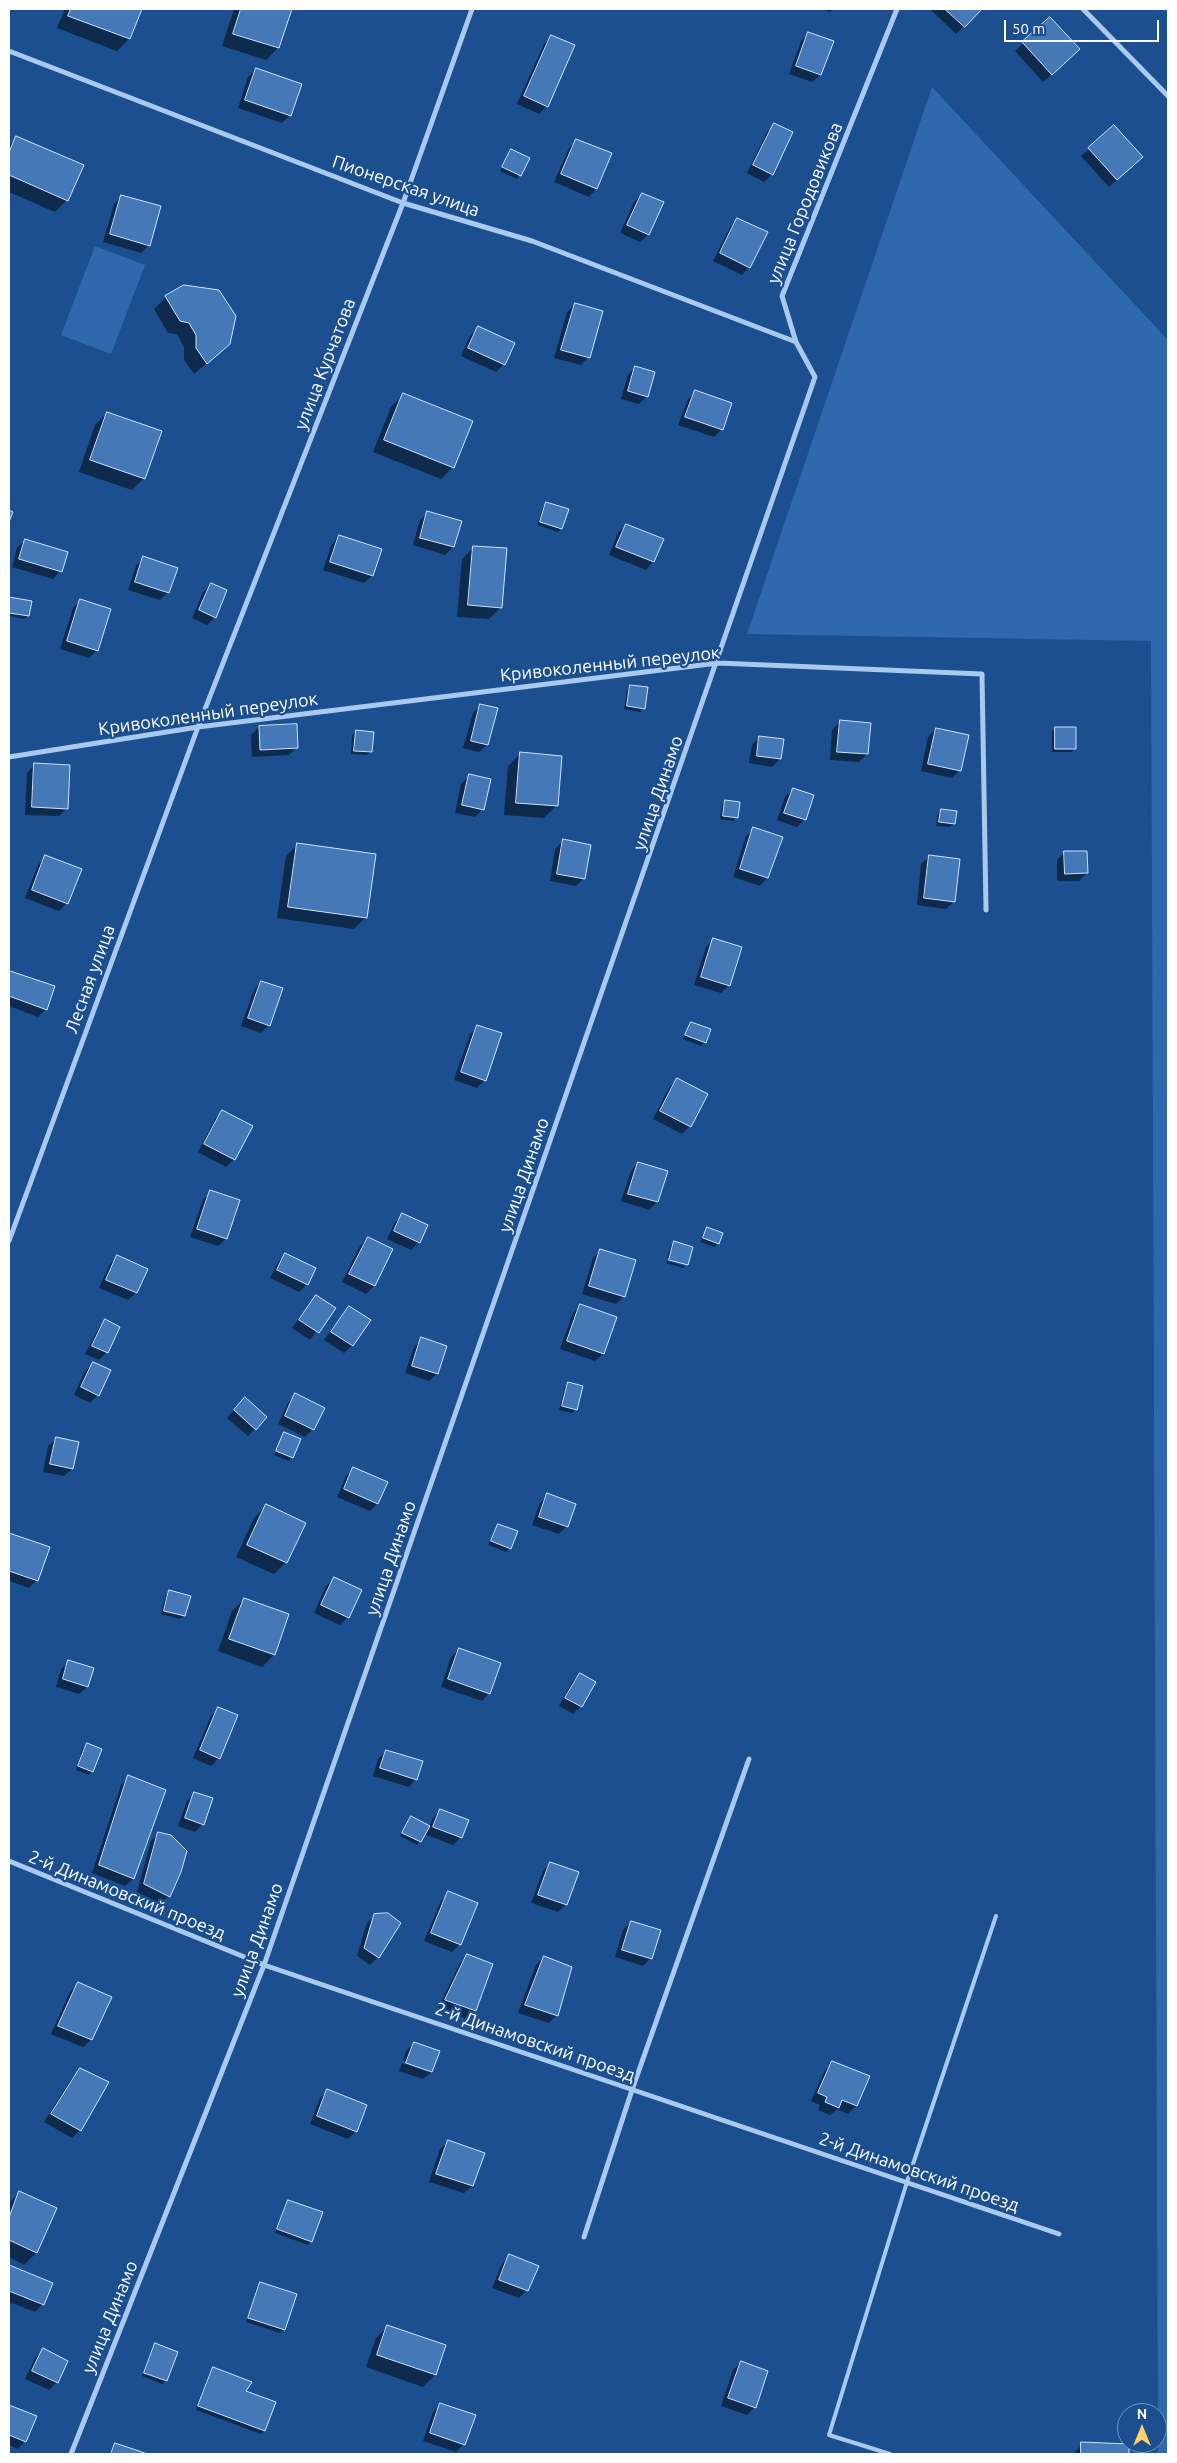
<!DOCTYPE html>
<html>
<head>
<meta charset="utf-8">
<style>
  body { margin:0 }
  #map { position:relative; width:1177px; height:2463px; overflow:hidden; background:#1b4f8f; font-family:Ubuntu,sans-serif }
  canvas { display:block }
  .frame { position:absolute; inset:0; border:10px solid #fff; pointer-events:none }
  .north { position:absolute; left:1117px; top:2403px; width:50px; height:50px; box-sizing:border-box; background:#1b4f8f; border:1px solid #7695bc; border-radius:50%; rotate:0deg; font-size:14px; font-weight:700; line-height:20px; text-align:center; color:#fff }
  .north::after { content:''; display:block; margin:auto; width:18px; height:22px; background:#ffd166; clip-path:polygon(50% 0,100% 100%,50% 72%,0 100%) }
  .scale { position:absolute; left:1004px; top:20px; width:155px; height:22px; box-sizing:border-box; border:2px solid #fff; border-top:0; padding-left:6px; font-size:15px; line-height:18px; white-space:nowrap; color:#fff; -webkit-text-stroke:4px #1b4f8f; paint-order:stroke }
</style>
</head>
<body>
<div id="map">
<canvas width="1177" height="2463"></canvas>
<div class="frame"></div>
<div class="north">N</div>
<div class="scale">50 m</div>
</div>
<script>
const ctx = document.querySelector('canvas').getContext('2d');
ctx.lineJoin = 'round';
function paint(path, color) { ctx.fillStyle = color; ctx.fill(path, 'evenodd'); }
function stroke(path, color, width, dash) { ctx.strokeStyle = color; ctx.lineWidth = width; ctx.lineCap = dash ? 'butt' : 'round'; ctx.setLineDash(dash || []); ctx.stroke(path); }
function drawText(font, color, halo, rows, align = 'center') {
  ctx.font = font + ' Ubuntu,sans-serif'; ctx.lineWidth = 4.5; ctx.setLineDash([]); ctx.textBaseline = 'middle'; ctx.strokeStyle = halo; ctx.fillStyle = color; for (const [text, x, y, turn = 0] of rows) {
    ctx.save(); ctx.translate(x, y); ctx.rotate((+turn || 0) * Math.PI / 180); ctx.textAlign = isNaN(turn) ? turn : align; if (halo) ctx.strokeText(text, 0, 0); ctx.fillText(text, 0, 0); ctx.restore();
  }
}
paint(new Path2D(`
  M932,87L1168,340V2454H1158L1151,641L747,634Z
  M95,246L145,265L111,354L61,335Z`), '#2e69ad');
paint(new Path2D(`
  M65,9H140L129,39L117,51L57,28Z
  M234,9H291L278,48L266,60L222,46Z
  M821,9H833L830,12Z
  M930,9H980L956,34Z
  M1050,19L1071,57L1043,82L1015,51Z
  M809,33L820,75L812,82L789,74L801,41Z
  M552,36L547,106L539,114L517,104L544,44Z
  M256,69L290,115L282,123L238,108L248,77Z
  M775,125L772,174L764,182L747,173L767,132Z
  M17,137L67,200L55,212L9,192V145Z
  M577,140L611,154L596,189L589,197L554,182L569,148Z
  M1089,149L1134,165L1109,187L1081,156Z
  M512,150L528,158L517,179L500,171Z
  M642,194L662,203L648,235L640,242L620,233L634,202Z
  M122,196L149,245L141,253L103,242L114,204Z
  M737,219L749,267L742,275L713,261L730,227Z
  M166,297L229,344L194,374L184,360V347L177,334L168,333L154,309Z
  M575,304L588,357L581,365L554,358L567,312Z
  M478,328L504,364L496,372L461,356L470,336Z
  M635,367L647,396L639,404L621,399L628,375Z
  M696,391L731,404L721,430L714,437L678,425L688,399Z
  M403,395L453,467L441,479L373,452L391,407Z
  M107,413L144,478L132,490L79,472L95,425Z
  M547,504L561,528L558,532L537,525L543,507Z
  M428,513L453,547L445,555L413,545L420,520Z
  M626,525L662,540L653,562L646,570L609,555L618,533Z
  M339,536L372,576L364,583L323,570L332,544Z
  M25,540L60,571L53,579L12,567L17,548Z
  M474,547L501,607L489,619L457,617L462,559Z
  M143,558L168,592L160,600L128,590L136,566Z
  M211,585L215,617L207,625L192,618L203,592Z
  M9,598L30,602L28,616L24,619L9,616Z
  M81,600L97,650L89,658L60,649L73,608Z
  M630,686L644,708L640,712L624,709L627,690Z
  M481,705L487,745L479,752L463,748L473,713Z
  M840,722L867,754L859,762L830,760L832,730Z
  M259,727L297,747L289,755L252,757L251,735Z
  M936,729L960,770L952,778L921,771L928,737Z
  M1055,729L1075,748L1072,752H1052V732Z
  M356,732L371,752L367,755L351,754L352,735Z
  M760,737L780,759L772,767L749,763L752,745Z
  M520,754L560,757L556,806L544,818L504,815L508,766Z
  M34,765L67,808L59,816L25,815L27,773Z
  M469,776L483,809L475,817L455,813L461,784Z
  M793,789L805,819L797,827L777,820L785,797Z
  M725,802L736,817L733,821L720,819L722,805Z
  M942,810L954,824L950,827L936,826L938,813Z
  M754,829L767,878L760,886L733,877L746,836Z
  M563,841L584,878L576,886L550,881L555,849Z
  M298,844L366,917L354,929L277,918L286,856Z
  M1065,852L1087,873L1079,881H1057V860Z
  M45,857L67,903L59,911L25,898L38,865Z
  M929,857L954,901L946,909L917,905L921,864Z
  M714,939L729,985L721,993L694,985L706,947Z
  M11,972L46,1009L38,1017L9,1006V974Z
  M261,982L269,1025L261,1033L241,1026L254,990Z
  M691,1023L705,1042L701,1046L683,1039Z
  M478,1026L485,1080L477,1088L454,1080L470,1034Z
  M677,1080L690,1126L682,1134L653,1119L669,1088Z
  M223,1111L251,1127L234,1159L226,1167L198,1152L215,1119Z
  M638,1163L666,1172L657,1202L649,1210L621,1201L631,1171Z
  M211,1192L226,1239L218,1246L190,1237L203,1200Z
  M403,1214L419,1242L411,1250L387,1239L395,1222Z
  M707,1229L718,1243L715,1247L700,1242Z
  M368,1238L391,1250L374,1286L366,1294L342,1282L360,1246Z
  M674,1243L692,1248L686,1265L667,1258L671,1246Z
  M601,1250L624,1296L616,1304L582,1294L593,1258Z
  M286,1254L307,1284L299,1292L270,1278L278,1262Z
  M118,1256L147,1269L136,1293L128,1300L99,1288L110,1264Z
  M667,1261L685,1266L683,1268L666,1263Z
  M316,1296L334,1308L310,1340L292,1328Z
  M581,1305L603,1354L595,1361L560,1349L573,1313Z
  M349,1307L352,1346L344,1353L324,1340Z
  M105,1321L107,1352L99,1360L85,1354L98,1329Z
  M422,1339L437,1374L429,1381L405,1373L414,1347Z
  M93,1364L98,1395L90,1403L74,1395L85,1371Z
  M568,1384L576,1409L572,1413L559,1410L565,1387Z
  M296,1395L313,1429L305,1437L278,1424L288,1403Z
  M237,1407L255,1429L248,1436L227,1418Z
  M285,1434L292,1457L289,1461L274,1455Z
  M56,1439L72,1469L64,1476L43,1472L48,1446Z
  M354,1469L377,1504L370,1511L337,1497L346,1476Z
  M548,1495L567,1526L559,1534L532,1525L540,1503Z
  M266,1506L286,1562L274,1574L236,1557L254,1518Z
  M498,1525L510,1548L506,1552L488,1545Z
  M9,1534L48,1548L37,1580L29,1588L9,1581Z
  M334,1579L348,1617L340,1625L314,1613L326,1586Z
  M170,1591L189,1597L184,1616L180,1619L161,1614L166,1595Z
  M244,1599L288,1614L274,1655L262,1667L218,1651L232,1611Z
  M459,1649L489,1693L482,1701L441,1687L451,1657Z
  M69,1662L87,1687L79,1694L56,1687L61,1669Z
  M580,1674L581,1706L573,1714L559,1706L572,1682Z
  M219,1708V1758L211,1766L193,1758L211,1716Z
  M87,1745L92,1771L89,1775L76,1770L83,1748Z
  M386,1751L416,1779L409,1787L373,1776L378,1759Z
  M129,1777L164,1791L133,1879L125,1886L92,1873L121,1785Z
  M195,1793L203,1824L195,1832L178,1826L187,1801Z
  M440,1810L461,1837L453,1845L424,1834L417,1845L400,1836L411,1818L429,1827L433,1818Z
  M159,1833L169,1896L161,1904L137,1892L151,1841Z
  M550,1863L566,1904L558,1912L531,1903L543,1871Z
  M449,1893L460,1944L452,1952L424,1941L441,1901Z
  M375,1915L378,1957L370,1965L357,1956L367,1923Z
  M631,1922L651,1958L643,1966L615,1957L623,1930Z
  M468,1955L491,1965L474,2011L467,2019L438,2008L460,1963Z
  M544,1957L557,2015L549,2023L518,2013L536,1965Z
  M78,1984L91,2040L83,2047L51,2034L70,1992Z
  M414,2043L438,2052L431,2072L423,2079L399,2071L402,2063L428,2072V2070L403,2060L406,2051Z
  M833,2062L868,2077L856,2106L848,2114L837,2109L830,2115L818,2110L820,2105L811,2101L825,2070Z
  M80,2070V2130L72,2138L44,2122L72,2078Z
  M328,2091L356,2131L348,2139L310,2124L320,2098Z
  M448,2142L472,2186L464,2193L429,2182L440,2149Z
  M19,2193L56,2208L36,2253L24,2265L9,2257V2203Z
  M288,2201L311,2241L308,2245L275,2233L285,2205Z
  M510,2256L527,2290L519,2298L492,2288L502,2264Z
  M9,2267L51,2283L43,2304L35,2312L9,2302Z
  M260,2284L284,2329L280,2333L246,2322L257,2287Z
  M388,2326L445,2346L435,2375L423,2387L366,2367L376,2338Z
  M156,2345L177,2352L166,2381L162,2384L142,2376L152,2348Z
  M43,2350L67,2361L57,2382L49,2390L25,2379L35,2358Z
  M741,2362L755,2407L747,2415L721,2406L733,2370Z
  M214,2369L244,2392L264,2431L261,2434L196,2410L210,2372Z
  M441,2404L464,2444L456,2452L423,2441L433,2412Z
  M9,2406L35,2417L25,2441L18,2449L9,2445Z
  M115,2444L144,2454H109Z
  M1082,2444L1128,2446L1127,2454H1074Z`), '#0007');
const building = new Path2D(`
  M71,9H142L130,39L68,16Z
  M241,9H292L279,48L233,34Z
  M945,9H982L965,27Z
  M1050,17L1080,49L1052,75L1022,42Z
  M808,32L834,41L821,75L796,66Z
  M551,35L575,45L548,107L524,96Z
  M256,68L302,84L291,116L245,100Z
  M774,123L793,132L773,175L753,165Z
  M1114,125L1143,157L1117,180L1088,148Z
  M16,136L84,165L68,201L9,175V153Z
  M576,139L612,153L597,189L561,174Z
  M511,149L530,158L521,176L502,167Z
  M642,193L664,202L649,235L627,225Z
  M121,195L161,206L150,246L110,234Z
  M737,218L768,232L750,268L720,253Z
  M184,285L219,290L236,316L230,344L207,364L196,348V335L189,323L180,321L165,296Z
  M575,303L603,311L590,358L561,350Z
  M478,326L515,343L505,365L468,348Z
  M635,366L655,372L648,397L628,391Z
  M695,390L732,403L723,430L685,417Z
  M403,393L473,421L454,468L384,440Z
  M107,412L162,431L145,479L90,460Z
  M546,502L569,509L562,529L540,522Z
  M9,510L13,512L9,522Z
  M427,511L462,521L454,547L420,538Z
  M626,524L664,539L654,562L616,547Z
  M339,535L382,549L373,576L330,562Z
  M25,539L68,552L62,572L19,559Z
  M473,546L507,548L502,608L468,605Z
  M143,556L178,568L169,593L135,582Z
  M211,583L227,590L216,618L199,610Z
  M9,597L32,601L29,616L9,613Z
  M80,599L111,609L98,651L67,641Z
  M630,685L648,687L645,709L627,706Z
  M480,704L498,708L488,745L471,741Z
  M840,720L871,723L868,754L837,752Z
  M297,724L298,748L260,750L259,726Z
  M1055,727H1076V749H1055Z
  M936,728L969,735L961,771L928,764Z
  M356,730L374,732L372,752L354,751Z
  M759,736L784,739L781,759L757,756Z
  M520,752L562,756L558,806L516,803Z
  M34,763L70,765L68,809L32,807Z
  M469,774L491,779L484,810L462,805Z
  M793,788L814,795L806,820L784,813Z
  M725,800L740,802L738,818L723,816Z
  M941,809L957,811L955,824L939,822Z
  M753,827L783,837L768,878L740,869Z
  M563,839L591,845L585,879L557,874Z
  M297,843L376,854L367,918L288,907Z
  M1064,851H1087L1088,873L1065,874Z
  M45,855L82,869L68,904L32,890Z
  M929,855L960,859L955,902L924,898Z
  M713,938L742,947L730,986L701,977Z
  M10,971L55,986L47,1010L9,996Z
  M261,981L283,988L270,1026L248,1018Z
  M691,1022L711,1029L706,1043L685,1035Z
  M477,1025L502,1033L486,1081L461,1072Z
  M677,1078L708,1094L691,1127L660,1111Z
  M222,1110L253,1126L235,1160L204,1144Z
  M638,1162L668,1171L658,1202L628,1194Z
  M210,1190L240,1200L227,1239L197,1229Z
  M402,1213L428,1225L420,1243L394,1231Z
  M707,1227L723,1233L719,1244L703,1238Z
  M368,1237L393,1249L375,1286L349,1274Z
  M674,1241L693,1247L688,1265L669,1260Z
  M600,1249L636,1260L625,1297L589,1286Z
  M285,1253L316,1268L308,1285L277,1270Z
  M117,1255L148,1269L137,1293L106,1280Z
  M316,1295L336,1308L319,1333L299,1320Z
  M580,1304L617,1317L604,1354L567,1341Z
  M349,1306L371,1320L353,1346L331,1332Z
  M105,1319L120,1327L108,1353L92,1346Z
  M421,1337L447,1346L438,1374L412,1366Z
  M93,1362L111,1370L99,1396L81,1387Z
  M568,1382L583,1386L577,1410L562,1406Z
  M295,1393L325,1408L314,1430L285,1416Z
  M245,1397L267,1417L256,1430L234,1410Z
  M284,1432L301,1439L293,1458L276,1451Z
  M56,1437L79,1442L73,1469L50,1464Z
  M353,1467L388,1482L378,1504L344,1489Z
  M547,1493L576,1504L568,1527L539,1517Z
  M266,1504L306,1523L287,1563L247,1545Z
  M498,1524L518,1531L511,1549L491,1541Z
  M9,1533L50,1547L38,1581L9,1571Z
  M334,1577L362,1590L349,1618L321,1605Z
  M169,1590L191,1596L185,1616L164,1611Z
  M244,1598L289,1614L275,1655L229,1639Z
  M459,1648L501,1663L490,1694L448,1679Z
  M68,1660L94,1668L88,1687L63,1679Z
  M580,1673L596,1682L582,1707L565,1698Z
  M218,1707L238,1715L220,1759L200,1750Z
  M87,1743L102,1749L93,1772L78,1766Z
  M386,1750L423,1761L417,1780L380,1768Z
  M128,1775L166,1790L134,1879L99,1865Z
  M194,1792L213,1798L204,1825L185,1818Z
  M440,1809L469,1820L462,1838L433,1827Z
  M411,1816L430,1826L421,1842L402,1833Z
  M158,1832L171,1835L187,1851L181,1872L170,1897L144,1884Z
  M550,1862L579,1872L567,1905L538,1895Z
  M448,1891L478,1903L461,1945L431,1933Z
  M388,1913L401,1923L379,1958L364,1948L374,1914Z
  M631,1921L661,1930L652,1959L622,1950Z
  M467,1954L493,1964L476,2011L445,2000Z
  M544,1956L572,1967L558,2016L525,2005Z
  M78,1982L112,1997L92,2040L58,2026Z
  M414,2042L440,2051L432,2072L406,2063Z
  M832,2061L870,2076L857,2106L842,2100L839,2108L825,2102L827,2097L818,2093Z
  M80,2068L109,2082L81,2131L51,2114Z
  M327,2089L367,2105L357,2132L317,2116Z
  M448,2140L485,2153L473,2186L436,2174Z
  M19,2191L57,2208L37,2253L9,2240V2218Z
  M288,2200L323,2212L312,2242L277,2229Z
  M509,2254L539,2266L528,2291L499,2280Z
  M9,2265L53,2283L44,2305L9,2291Z
  M260,2282L297,2294L285,2330L248,2318Z
  M387,2325L446,2345L436,2375L377,2355Z
  M155,2343L178,2352L167,2381L144,2373Z
  M43,2348L68,2361L58,2383L32,2371Z
  M741,2361L768,2371L756,2408L728,2398Z
  M213,2367L252,2382L246,2391L276,2402L265,2431L198,2406Z
  M440,2403L476,2415L465,2445L430,2433Z
  M9,2405L37,2416L26,2442L9,2435Z
  M1081,2442L1129,2444V2454H1081Z
  M115,2443L145,2453V2454H111Z`);
paint(building, '#4478b7');
stroke(building, '#cfe3fa', 1);
stroke(new Path2D(`
  M890,2454L829,2435L907,2182L996,1916`), '#a9c9ee', 4);
stroke(new Path2D(`
  M1083,9L1168,96
  M9,51L403,203L532,241L796,342
  M9,757L198,727L718,663L982,674L986,910
  M9,1241L198,727L403,203L472,9
  M9,1861L264,1965L1059,2234
  M584,2237L632,2090L749,1759
  M71,2454L264,1965L815,377L796,342L782,296L897,9`), '#a9c9ee', 5);
drawText('18px', '#fff', '#1b4f8f', [
  ["Пионерская улица",406,186,19],
  ["улица Городовикова",805,203,-68],
  ["улица Курчатова",325,364,-69],
  ["Кривоколенный переулок",610,664,-6],
  ["Кривоколенный переулок",208,714,-8],
  ["улица Динамо",658,793,-71],
  ["Лесная улица",90,979,-70],
  ["улица Динамо",524,1175,-71],
  ["улица Динамо",391,1558,-71],
  ["2-й Динамовский проезд",127,1895,22],
  ["улица Динамо",257,1940,-70],
  ["2-й Динамовский проезд",535,2042,19],
  ["2-й Динамовский проезд",919,2172,19],
  ["улица Динамо",110,2317,-68]
]);
</script>
</body>
</html>
